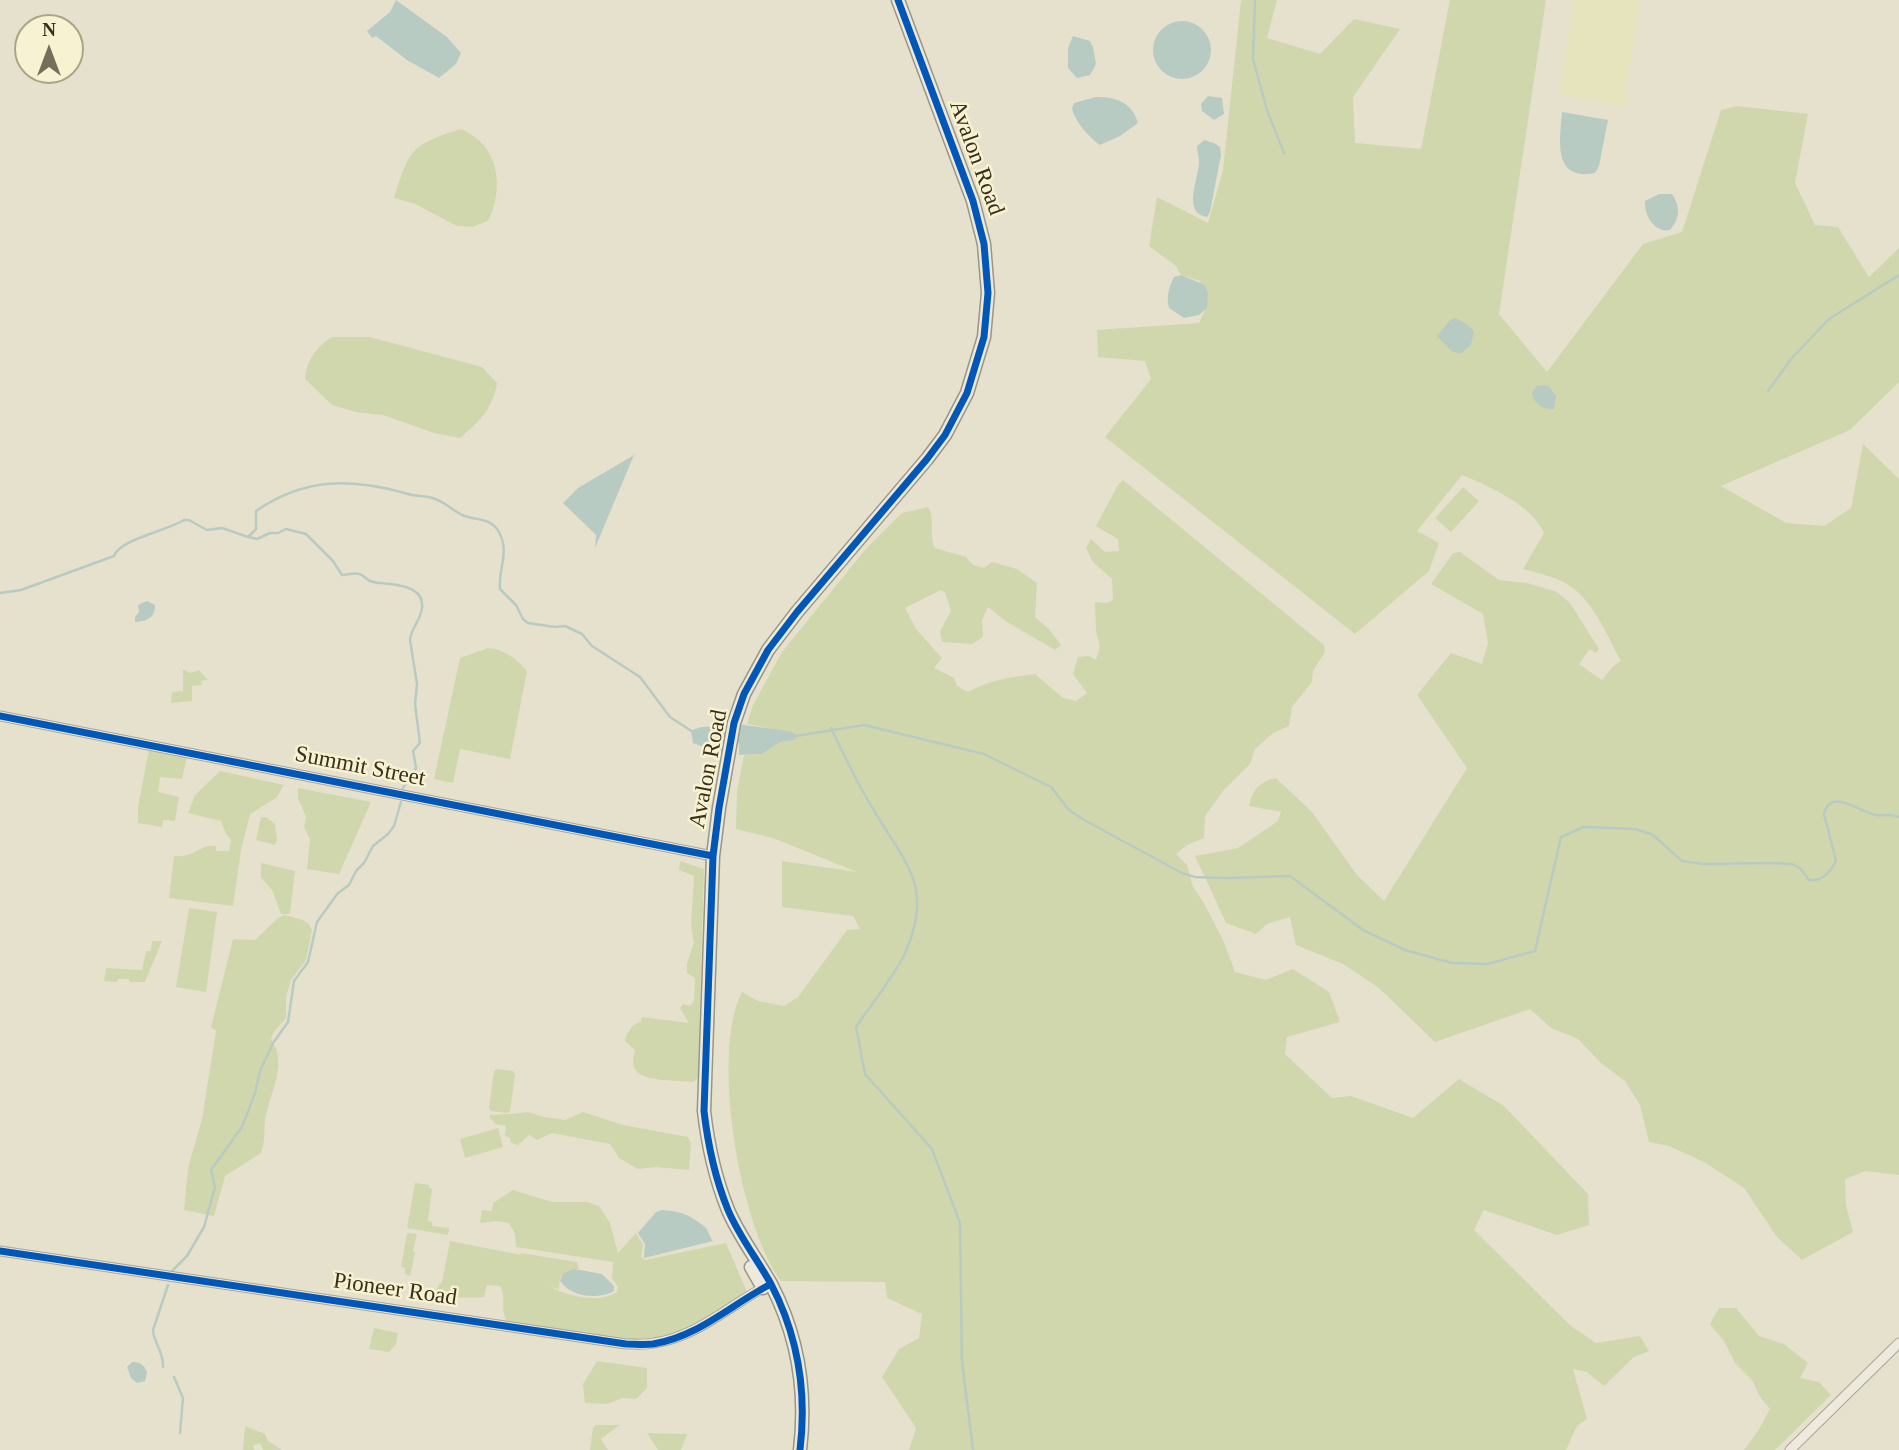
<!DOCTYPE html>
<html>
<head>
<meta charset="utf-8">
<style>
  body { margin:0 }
  #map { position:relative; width:1899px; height:1450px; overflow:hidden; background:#e6e1cc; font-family:Georgia,serif }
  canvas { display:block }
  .north { position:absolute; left:14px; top:14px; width:70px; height:70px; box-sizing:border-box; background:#f7f2d1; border:2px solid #aba489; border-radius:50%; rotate:0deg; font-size:19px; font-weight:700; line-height:28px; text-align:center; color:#392f1c }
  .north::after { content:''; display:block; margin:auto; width:24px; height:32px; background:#766d5a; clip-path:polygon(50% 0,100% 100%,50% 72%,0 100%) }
</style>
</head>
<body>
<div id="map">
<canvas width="1899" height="1450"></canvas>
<div class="north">N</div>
</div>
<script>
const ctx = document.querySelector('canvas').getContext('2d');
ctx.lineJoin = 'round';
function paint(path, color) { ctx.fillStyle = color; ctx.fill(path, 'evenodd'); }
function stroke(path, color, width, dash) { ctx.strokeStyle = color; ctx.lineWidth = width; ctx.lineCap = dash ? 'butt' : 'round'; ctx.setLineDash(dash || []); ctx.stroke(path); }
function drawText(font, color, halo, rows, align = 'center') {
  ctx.font = font + ' Georgia,serif'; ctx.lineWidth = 5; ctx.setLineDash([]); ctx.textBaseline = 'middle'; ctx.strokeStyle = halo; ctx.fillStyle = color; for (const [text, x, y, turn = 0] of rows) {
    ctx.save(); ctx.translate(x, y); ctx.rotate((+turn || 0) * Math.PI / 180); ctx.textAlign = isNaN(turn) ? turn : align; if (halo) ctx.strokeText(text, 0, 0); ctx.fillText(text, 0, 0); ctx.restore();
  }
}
paint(new Path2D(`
  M1573,0H1640L1624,107L1559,94Z`), '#e6e4bc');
paint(new Path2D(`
  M1241,0H1277L1267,38L1320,54L1354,19L1400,29L1353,97L1355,143L1421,149L1450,0H1546L1499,314L1547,372L1643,244L1682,232L1721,110L1737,106L1808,114L1795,183L1815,225L1838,227L1869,277L1899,248V382L1850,430L1721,486L1786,523L1824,526L1851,508L1863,444L1899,479V1175L1865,1171L1845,1179L1846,1205L1853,1232L1802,1260L1777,1237L1744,1188L1704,1162L1669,1146L1649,1142L1640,1105L1625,1081L1601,1063L1578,1039L1551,1028L1530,1009L1435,1042L1379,988L1343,964L1296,945L1290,917L1267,924L1256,934L1226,923L1195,856L1238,848L1278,821L1281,812L1249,806C1253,789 1259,782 1276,778L1312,812L1357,875L1384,901L1467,768L1417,695L1451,653L1482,664L1488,643L1483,614L1431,584L1453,553L1460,552L1499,580L1527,583L1557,592L1570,603L1599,649L1596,653L1590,649L1579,664L1602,680L1613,666L1621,661C1607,636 1594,602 1570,586C1556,577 1538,573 1523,569L1544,533C1533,506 1489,486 1462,475L1417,531L1439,543L1429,571L1355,634L1105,437L1151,379L1145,361L1098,357L1097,330L1199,323L1207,306L1200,281L1181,275L1176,266L1149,246L1157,197L1208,223L1223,170Z
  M461,129C499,145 505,187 488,221L472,227L457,226L415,204L394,198C410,149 410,145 461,129Z
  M331,337H370L482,367L497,383C492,410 480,421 460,438L434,433L383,415L356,412L332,405L305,379C307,359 316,348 331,337Z
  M1123,480L1324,645L1325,652L1313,671L1312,682L1292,707L1289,726L1273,733L1255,749L1250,764L1223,791L1205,816L1204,838L1187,845L1176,854L1187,865L1193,887L1204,903L1224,942L1235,972L1266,980L1293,969L1329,992L1340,1022L1287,1037L1285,1054L1332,1098L1351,1096L1413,1118L1459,1079L1504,1106L1588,1194L1589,1225L1557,1235L1484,1210L1474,1230L1571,1326L1596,1343L1640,1336L1649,1351L1634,1357L1604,1386L1587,1372L1573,1369L1587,1419L1577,1426L1566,1450H909L916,1428L882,1377L899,1349L919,1338L922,1314L887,1298L885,1282L781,1281C740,1227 710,1053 742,992L758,1001L784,1006L798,997L847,930L860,929L853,916L782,907V861L857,872L773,838L736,829L737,791L744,755L762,754L781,742L795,740L794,733L747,724L753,705L782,652L865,550L902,513L928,507C936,519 928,534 935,548L966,557L973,565L984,568L992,562L1017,569L1037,583L1035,617L1049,629L1061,645L1055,650L1007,622L988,607L982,620L983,637L972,644L942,642L940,631L951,611L945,592L941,590L905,608L916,629L942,658L934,668L954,678L957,686L968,692C990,680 1010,677 1035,674L1063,698L1076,701L1087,693L1073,674L1078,657L1089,656L1096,660L1100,647L1096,631L1095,602L1107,603L1113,600L1112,579L1093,562L1086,548L1091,539L1105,552L1119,551L1118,539L1096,526L1118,485Z
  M1463,487L1479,501L1451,532L1435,518Z
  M488,648C505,650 516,658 527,671L510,759L460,749L453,783L434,779L460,658Z
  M183,669L190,673L199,670L208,680L201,681L202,685L192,686V701L171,703L172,692L183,691Z
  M149,749L187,757L182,779L160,777L158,792L179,797L175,821L163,820L162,827L138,823V807Z
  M220,771L284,785L276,798L250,814L241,850L233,906L169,898L174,856C195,858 199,844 216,846V851H229L231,840L226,834L221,821L188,813L195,795Z
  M298,788L371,802L339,874L307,869L310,839L304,827L306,817L298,798Z
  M261,817H266L275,824L277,840L275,845L256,840Z
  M680,861L704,869L698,1078L694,1082C680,1080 639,1083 634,1067C632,1062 634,1055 635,1050L625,1041C627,1033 632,1023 641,1022L642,1017L689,1023L680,1008L683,1004L690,1006L694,1001L695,978L687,973V963L694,943L691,925L694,876L679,870Z
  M261,863L295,871L290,914H281L272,890L261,878Z
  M189,908L217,912L206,992L176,987Z
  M285,915L303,920L309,924L312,930L306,960L291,980L286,997V1018L273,1033L271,1039C289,1064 269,1094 265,1120C264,1132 265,1142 261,1153L225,1176L214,1216L184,1210L188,1168L202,1119L216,1031L211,1027L233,939L255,940L278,918Z
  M152,941H162L145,982H130L129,979H118L117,982L104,981L106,968L142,970L146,951H151Z
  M497,1069L513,1071L515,1075L510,1111L507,1113L491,1111L489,1108L494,1071Z
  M528,1112L544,1117L565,1120L583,1112L623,1125L688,1137L691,1144L689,1170L657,1167L638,1169L619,1158L610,1144L552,1133L537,1140L529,1135L518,1145L511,1143L510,1138L505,1136L506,1126L496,1124L490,1118V1115C503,1114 516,1114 528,1112Z
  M498,1128L503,1147L465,1158L460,1139Z
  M415,1183L429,1185V1188L432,1189L428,1221L432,1222V1226L449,1228L448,1235L407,1228Z
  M513,1190L552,1202H587L599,1206L610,1223L618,1253L636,1233L643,1245L641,1257L645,1260L726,1243L747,1292L711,1318L677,1335L658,1340L626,1339L508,1322C499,1311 507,1297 500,1286L487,1285L484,1297C477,1298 441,1298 435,1295L434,1291L442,1282L450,1241L521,1255L520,1253L577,1262L579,1269H574L560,1278L559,1289L550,1287C569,1296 597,1304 617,1292L618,1287L612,1278L613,1262L516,1247L515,1234L509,1223L496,1221L480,1223L482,1210L492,1211L493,1203Z
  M407,1233L417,1234L413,1251L415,1252L410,1276L405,1274V1268L401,1267Z
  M1719,1308H1736L1759,1336L1784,1344L1808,1363L1800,1378L1819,1382L1831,1395L1775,1450H1744L1758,1431L1770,1409L1760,1397L1752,1380L1735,1363L1724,1341L1710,1324Z
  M374,1328L398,1333L396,1344L389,1352L369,1349Z
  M597,1361L647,1368V1388L636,1399L623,1398L607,1404L585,1403L583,1384Z
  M596,1425H620L601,1439L608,1450H590L593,1428Z
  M245,1426L265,1434L268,1441L282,1450H263L260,1443L253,1446L254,1450H243Z
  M647,1433L687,1434L681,1450H658Z`), '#d1d7ad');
paint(new Path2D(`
  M396,0L447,37L461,53L456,64L439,78L407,60L376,36L372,38L367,31L390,12Z
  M1153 50a29 29 0 1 1 58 0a29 29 0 1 1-58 0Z
  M1073,36L1090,41L1093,47L1096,64L1090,75L1077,78L1068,68V48Z
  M1208,96L1222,98L1224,114L1214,120L1202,111L1201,104Z
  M1096,97C1116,97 1132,102 1138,123L1120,136L1100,145C1089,137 1075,122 1072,108L1074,103Z
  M1562,112L1608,120L1599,166L1595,173C1552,181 1560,140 1562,112Z
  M1204,140L1214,143L1220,147L1221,155L1210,212L1207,217C1182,213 1198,180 1199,163C1199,157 1197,151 1197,146Z
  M1659,194H1672C1681,208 1680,218 1670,230C1655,233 1644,216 1645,201Z
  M1181,275L1205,285L1208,293L1207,308L1199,315L1184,318L1169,308C1166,298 1169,286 1174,277Z
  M1455,318L1467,324L1474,331L1471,345L1460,354L1451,351L1437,336L1450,320Z
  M1544,385L1549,386L1556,396L1554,409C1543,410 1532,402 1532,392L1537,386Z
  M634,455L595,548L596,535L563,503L578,488Z
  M147,601L155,605C156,617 146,622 135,622V617L139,612L138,605Z
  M729,723L789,731L794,733L796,737L795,740L781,742L762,754L739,755V743L724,744L722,754L693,743L691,731C704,723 718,730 729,723Z
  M662,1210C681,1211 690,1215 705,1227C709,1231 709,1237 713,1241L644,1258L645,1244L638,1233L656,1212Z
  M574,1269L602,1274L614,1286V1291C599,1300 568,1297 560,1280L564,1273Z
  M132,1362C140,1362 145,1365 147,1373L145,1381L137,1383L131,1378L127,1367Z`), '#b8cbc2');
stroke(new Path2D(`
  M1255,0L1253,59L1267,110L1284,153
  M1768,391L1791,359L1829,319L1899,275
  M249,537L257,539L270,533H278L286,529L306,534L333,561L342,575C347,575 354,572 359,574C365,575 366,581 373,582C389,585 425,583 422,608C421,620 411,628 410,640L417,684L415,704L420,743L413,751L416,768L403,788
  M0,593L21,590L114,556C120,539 167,531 184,520H189L207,530L222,528L248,537L256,529V511C305,477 353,478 408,494C417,497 426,495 435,499C445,502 452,510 462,515C476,521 491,517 499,532C510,552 498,569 500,589L516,605L523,619L528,623L555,627L565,626L582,634L592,646L640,677L670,717L693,732
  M831,728C845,757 859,787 876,814C907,865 933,888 906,951C897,973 870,1006 856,1027L865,1074L932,1149L960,1223L962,1362L973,1450
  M796,736L864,725L984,754L1051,787L1069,810L1086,821L1182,873L1195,877L1227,878L1290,876L1363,930L1405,950L1452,963L1487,964L1535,951L1561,837L1584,827L1635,829L1653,835L1682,861L1704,864L1771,863L1792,864L1800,868L1809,880C1824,881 1829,873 1836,861L1824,814C1831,786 1861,814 1877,815C1885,816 1891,813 1899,817
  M172,1271L187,1256L204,1227L215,1187L211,1170L242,1127L255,1093L260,1071L273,1043L288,1022L294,981L308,962L317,922L338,893L349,885L356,871L364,863L373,846L388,834L394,826L401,802
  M163,1367C164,1352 154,1344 153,1330L168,1285
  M174,1377L183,1398L180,1433`), '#b8cbc2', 2.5);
const street = new Path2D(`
  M0,716L713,856
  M0,1251L626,1344C635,1344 645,1345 654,1343C697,1337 730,1305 768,1285
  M1790,1450L1899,1343`);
const secondary = new Path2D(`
  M751,1267L763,1288
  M800,1450C807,1392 798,1336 771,1284C757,1259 739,1236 728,1210C715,1178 708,1146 704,1111L713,856L719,808L734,723L744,694L768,650L797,612L927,459L945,435L967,393L984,337L988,293L984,244L973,201L898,0`);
stroke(street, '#aba595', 11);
stroke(secondary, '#9a9585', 15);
stroke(street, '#edeadd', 9);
stroke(secondary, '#edeadd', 12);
stroke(new Path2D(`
  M0,716L713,856
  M0,1251L626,1344C635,1344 644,1345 653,1344C698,1337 732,1304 771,1284
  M800,1450C807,1392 798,1336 771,1284C757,1259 739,1236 728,1210C715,1178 708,1146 704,1111L713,856L719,808L734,723L744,694L768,650L797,612L927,459L945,435L967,393L984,337L988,293L984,244L973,201L898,0`), '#0057b8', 7);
drawText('23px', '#392f1c', '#f7f2d1', [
  ["Avalon Road",976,158,70],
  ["Summit Street",360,767,11],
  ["Avalon Road",709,769,-79],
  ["Pioneer Road",395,1290,8]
]);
</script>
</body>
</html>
